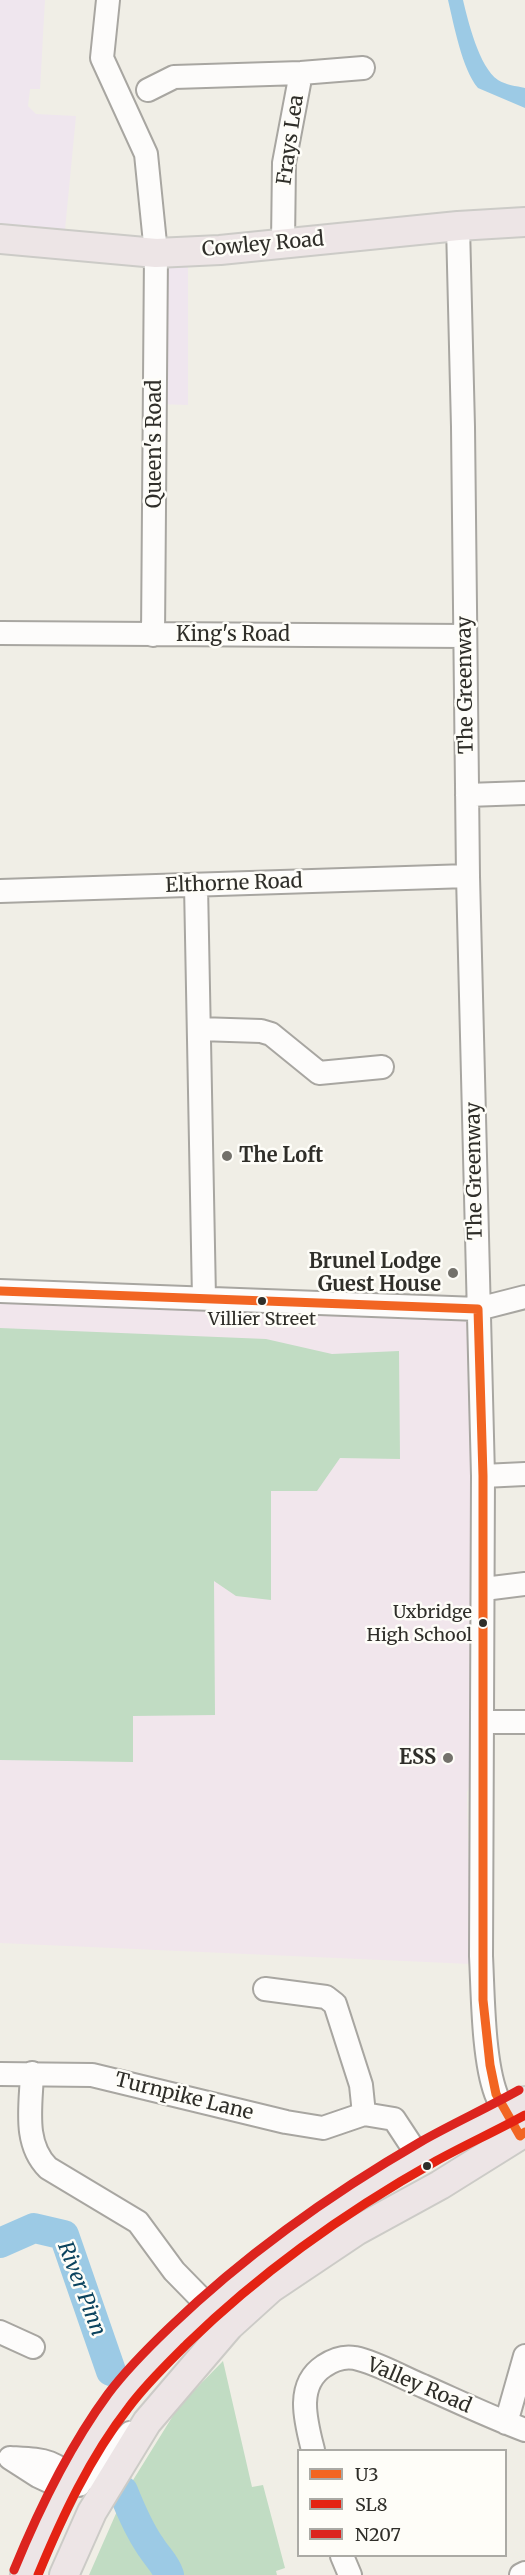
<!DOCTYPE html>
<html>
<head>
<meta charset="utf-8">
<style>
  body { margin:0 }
  #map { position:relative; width:525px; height:2575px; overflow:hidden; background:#f0eee6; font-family:Merriweather,serif }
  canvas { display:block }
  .legend { position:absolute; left:297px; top:2449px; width:210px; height:108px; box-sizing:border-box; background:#fefdf8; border:2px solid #abaaa5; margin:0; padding:8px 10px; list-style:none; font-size:18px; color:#2f2e29 }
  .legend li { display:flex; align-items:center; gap:12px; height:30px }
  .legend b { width:30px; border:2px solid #abaaa5 }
</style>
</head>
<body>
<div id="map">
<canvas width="525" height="2575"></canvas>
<ul class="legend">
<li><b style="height:8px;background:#f26522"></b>U3</li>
<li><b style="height:8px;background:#e42313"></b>SL8</li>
<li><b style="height:8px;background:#dc241f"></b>N207</li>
</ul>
</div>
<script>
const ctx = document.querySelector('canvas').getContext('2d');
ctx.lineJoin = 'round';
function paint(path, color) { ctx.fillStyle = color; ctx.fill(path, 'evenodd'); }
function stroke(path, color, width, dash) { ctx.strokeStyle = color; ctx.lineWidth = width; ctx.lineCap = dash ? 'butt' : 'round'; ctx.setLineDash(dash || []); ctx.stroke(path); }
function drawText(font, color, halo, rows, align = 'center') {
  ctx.font = font + ' Merriweather,serif'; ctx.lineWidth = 5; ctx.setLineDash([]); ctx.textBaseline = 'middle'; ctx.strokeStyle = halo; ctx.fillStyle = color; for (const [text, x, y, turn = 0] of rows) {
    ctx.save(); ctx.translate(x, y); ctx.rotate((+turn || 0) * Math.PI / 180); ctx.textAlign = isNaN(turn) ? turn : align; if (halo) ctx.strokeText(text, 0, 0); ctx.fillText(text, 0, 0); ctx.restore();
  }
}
paint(new Path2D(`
  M0,0H45L40,89H30L28,106L36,114L76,116L64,240L0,235Z
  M188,254V405L157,404L159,256Z`), '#efe6ee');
paint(new Path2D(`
  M0,1294L478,1309L483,1740L467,1793L471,1964L0,1943Z`), '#f1e6ec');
paint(new Path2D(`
  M0,1328L266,1339L332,1354L399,1351L400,1459L340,1458L317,1491H271V1600L236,1596L214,1581L215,1715L133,1716V1762L0,1760Z
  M223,2361L252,2487L263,2485L285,2568L276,2571L277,2575H89L125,2493L179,2406Z`), '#c1dcc3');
paint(new Path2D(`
  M448,0H463C468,21 479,67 498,80C506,85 516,86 525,88V108L478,88C462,69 454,25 448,0Z`), '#9ccae5');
stroke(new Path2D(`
  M0,2243L34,2228L64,2235L111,2371
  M123,2491C131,2511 139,2530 151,2547C158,2558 165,2563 169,2575`), '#9ccae5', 30);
const minor = new Path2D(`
  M108,0L102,58L146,154L156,253L153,635
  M148,90L174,77L301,73L363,68
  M458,226L463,427L468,876L483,1476L481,1956C483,1995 483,2059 496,2094C500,2105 507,2116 514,2126
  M283,243L284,163L301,73
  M0,633L465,636
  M467,795L525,793
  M196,885L204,1298
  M0,891L468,876
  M199,1029L261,1031L271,1034L319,1073L382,1067
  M0,1291L478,1309L525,1297
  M483,1476L525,1474
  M484,1589L525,1584
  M483,1722H525
  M265,1989L326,1997L335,2004L361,2085L364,2114
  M32,2073C31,2106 23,2143 48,2168L138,2222L174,2271L220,2318
  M0,2074L92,2075L286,2122L323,2128L364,2114L394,2119L419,2157
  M0,2332L33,2347
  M506,2423L525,2356
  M313,2450C306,2422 295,2385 324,2366C334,2359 344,2356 355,2358C378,2363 401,2377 423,2386C457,2401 490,2417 525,2430
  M10,2458L38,2476L55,2484L72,2477L85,2479L94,2474L130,2433
  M10,2458C45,2460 54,2459 79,2485
  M342,2556L350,2575
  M521,2575L525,2573`);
const major = new Path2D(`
  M0,239L156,253L220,250L458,226L525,222
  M25,2575C48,2518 77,2462 111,2411C127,2387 148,2366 168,2346C241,2272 327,2212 417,2158C452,2137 490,2121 525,2101
  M64,2575L92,2512L147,2422L229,2326L271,2288L356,2231L440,2185L525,2132`);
stroke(minor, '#a8a6a1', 26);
stroke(major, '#cccbc7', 32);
stroke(minor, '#fdfcfb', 22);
stroke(major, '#ede5e6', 28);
stroke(new Path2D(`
  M0,1291L478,1309
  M478,1309L483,1476V2000L490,2065L496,2094L520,2136L525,2132`), '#f26522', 9);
stroke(new Path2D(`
  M38,2575C62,2517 90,2457 129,2407C146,2384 167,2364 187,2344C261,2272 347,2211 436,2161C465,2145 496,2131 525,2115`), '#e42313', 9);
stroke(new Path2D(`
  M14,2570C39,2509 69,2447 108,2394C126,2370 148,2348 170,2327C245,2255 332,2193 422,2141C454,2123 487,2108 519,2090`), '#dc241f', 9);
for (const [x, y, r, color] of [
  [227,1156,6,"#73716b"],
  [453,1273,6,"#73716b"],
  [262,1301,5,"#2f2e29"],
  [483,1623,5,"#2f2e29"],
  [448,1758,6,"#73716b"],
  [427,2166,5,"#2f2e29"]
]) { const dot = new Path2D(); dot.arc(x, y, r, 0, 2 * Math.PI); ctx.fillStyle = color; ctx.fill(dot); stroke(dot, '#fefdf8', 2); }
drawText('18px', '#2f2e29', '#fefdf8', [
  ["Villier Street",262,1320],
  ["Uxbridge",472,1613,"right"],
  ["High School",472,1636,"right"]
]);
drawText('20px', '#2f2e29', '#fefdf8', [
  ["Frays Lea",291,140,-82],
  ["Cowley Road",263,245,-5],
  ["Queen's Road",155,444,-90],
  ["King's Road",233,635],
  ["The Greenway",466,685,-91],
  ["Elthorne Road",234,884,-2],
  ["The Greenway",475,1171,-91],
  ["Turnpike Lane",184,2097,14],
  ["Valley Road",419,2386,23]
]);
drawText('bold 20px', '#2f2e29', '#fefdf8', [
  ["The Loft",239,1156,"left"],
  ["Brunel Lodge",441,1262],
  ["Guest House",441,1285],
  ["ESS",436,1758]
], 'right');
drawText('italic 21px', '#0b435e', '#fefdf8', [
  ["River Pinn",81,2289,69]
]);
</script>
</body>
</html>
